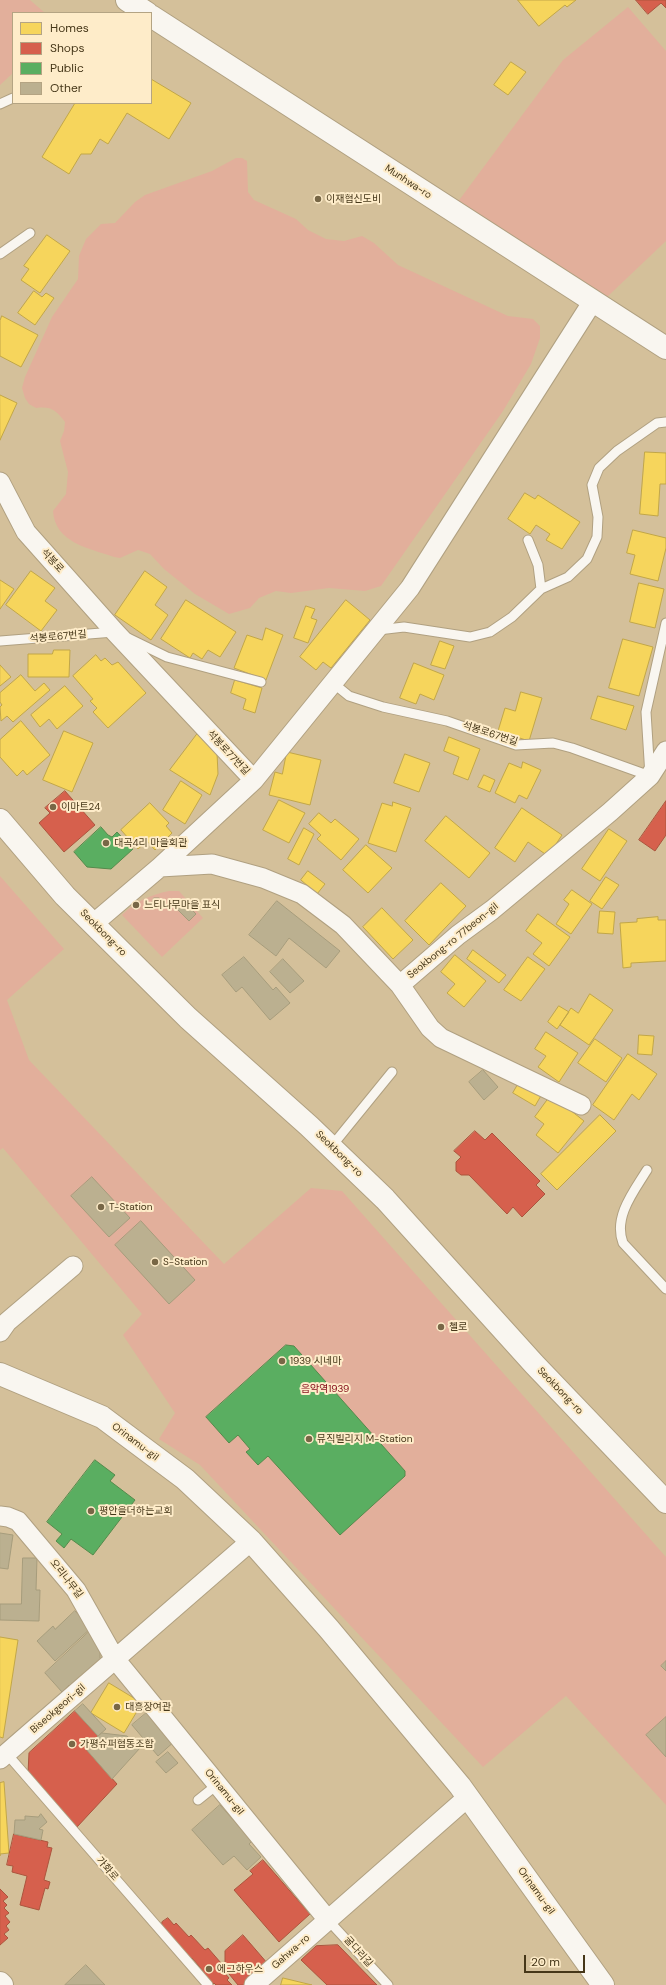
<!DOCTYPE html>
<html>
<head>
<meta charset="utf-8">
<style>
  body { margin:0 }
  #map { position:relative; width:666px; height:1985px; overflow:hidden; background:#d4c09a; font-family:"DM Sans",sans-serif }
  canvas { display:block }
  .legend { position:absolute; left:12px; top:12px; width:140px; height:92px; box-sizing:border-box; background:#feecc9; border:1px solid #b4a483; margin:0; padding:5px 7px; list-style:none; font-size:12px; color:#463719 }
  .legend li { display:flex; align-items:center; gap:8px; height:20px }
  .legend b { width:20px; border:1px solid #b4a483 }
  .scale { position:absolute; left:524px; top:1955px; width:61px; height:18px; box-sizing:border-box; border:2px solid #463719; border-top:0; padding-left:5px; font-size:12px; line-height:14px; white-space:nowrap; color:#463719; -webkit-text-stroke:3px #feecc9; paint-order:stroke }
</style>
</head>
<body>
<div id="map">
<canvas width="666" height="1985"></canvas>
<ul class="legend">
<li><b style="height:11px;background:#f6d55c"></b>Homes</li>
<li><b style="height:11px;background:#d6604d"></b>Shops</li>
<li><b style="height:11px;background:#5aae61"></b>Public</li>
<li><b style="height:11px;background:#bbb090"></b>Other</li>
</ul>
<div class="scale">20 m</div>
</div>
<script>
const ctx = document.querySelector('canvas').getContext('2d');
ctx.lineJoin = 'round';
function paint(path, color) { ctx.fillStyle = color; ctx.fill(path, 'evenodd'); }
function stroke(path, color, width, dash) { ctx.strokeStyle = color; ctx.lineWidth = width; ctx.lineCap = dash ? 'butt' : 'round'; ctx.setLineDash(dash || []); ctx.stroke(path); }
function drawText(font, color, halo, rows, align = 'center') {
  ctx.font = font + ' "DM Sans","Noto Sans KR",sans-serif'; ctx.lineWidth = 4; ctx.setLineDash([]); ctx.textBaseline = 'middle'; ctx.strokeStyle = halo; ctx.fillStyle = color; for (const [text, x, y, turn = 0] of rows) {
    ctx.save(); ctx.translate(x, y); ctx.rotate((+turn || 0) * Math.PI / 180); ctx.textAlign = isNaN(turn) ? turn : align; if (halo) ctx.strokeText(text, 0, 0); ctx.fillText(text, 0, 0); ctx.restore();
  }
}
paint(new Path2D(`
  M0,0H30L45,13H13V73L0,85Z
  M628,7L666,51V241L607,297L457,203L563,60Z
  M236,158H242L247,161L248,192L254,200L296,219L308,230L326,239L344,241L362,236L374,243L398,265L508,316L533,319L540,326V338L531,364L503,411L381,586L365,591L329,588L291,593L276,591L259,598L250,608L229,614L195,594L164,569L150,554L138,550L120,558L114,557C89,548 55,543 53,511L66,494L68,472L60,441L64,431L65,422C56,410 51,406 36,408L29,404L25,398L22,388L25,377L52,317L78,279L79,256L86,239L101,224L115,223L135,202L145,195L212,171Z
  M0,876L64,949L7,1000L29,1060L224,1264L311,1188L342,1191L666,1557V1805L566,1696L483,1767L200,1465L159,1439L175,1413L123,1335L142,1314L3,1148L0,1150Z
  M169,891H179L203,918L162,957L122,915C136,901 150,895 169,891Z`), '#e2af9b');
const homes = new Path2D(`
  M518,0H576L567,7L565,5L539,26Z
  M511,62L526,72L508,95L494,85Z
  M151,79L191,103L169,139L127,113L108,144L100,139L91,154H81L69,174L42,157L75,103H151Z
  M47,235L70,251L40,293L21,280L29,269L24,266Z
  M34,291L42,297L46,293L54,298L35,325L18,313Z
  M2,316L38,335L21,367L0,356V321Z
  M0,395L17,403L0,440Z
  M645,452L666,453V484H660L658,516L640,514Z
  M525,493L535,499L538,495L580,522L562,549L546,540L550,534L536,525L530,534L508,519Z
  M633,530L666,538V548L658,581L630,574L635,555L627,553Z
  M31,571L55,588L45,601L57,610L41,631L6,605Z
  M145,571L167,587L155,605L168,615L151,640L115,615Z
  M0,580L14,589L0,609Z
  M639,583L664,589L655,628L630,622Z
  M186,600L236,632L220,657L208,650L202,659L193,653L190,658L161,639Z
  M346,600L370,620L331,668L323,662L316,670L300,657Z
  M306,606L315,609L311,618L317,620L308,643L294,638Z
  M266,628L283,635L266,680L234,668L247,635L262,640Z
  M623,639L653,647L639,696L609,688Z
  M440,641L454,646L445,669L431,665Z
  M54,650H70L69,677H28V654H52Z
  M96,655L101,661L105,658L112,665L118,662L146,693L108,728L93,712L97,708L90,701L93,699L73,676Z
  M414,663L444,675L434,700L420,694L416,704L400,698Z
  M0,665L11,677L0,686Z
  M21,675L35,691L44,683L50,690L13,722L7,716L1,721L0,707L2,705L0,702V693Z
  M235,680L262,688L255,713L243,709L246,699L231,693Z
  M65,686L83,706L57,729L49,719L40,727L31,715Z
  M521,692L542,698L529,741L498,731L505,708L515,711Z
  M598,696L634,706L626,730L591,719Z
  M21,721L50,755L27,775L23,770L17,776L0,757V740Z
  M64,731L93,743L72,792L43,780Z
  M198,733L217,753L218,774L210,795L170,770Z
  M449,737L480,749L468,780L453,774L459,757L444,751Z
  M287,752L321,760L310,805L269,795L275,772L282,774Z
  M405,754L430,763L419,792L394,783Z
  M523,762L541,770L527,799L519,795L515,803L495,793L509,763L521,768Z
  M484,775L495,780L490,792L478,787Z
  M181,781L202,795L185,824L163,810Z
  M279,800L305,813L289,843L263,830Z
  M393,802L411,808L396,852L368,843L382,803L392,806Z
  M150,803L169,823L166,826L172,833L155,850L147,841L138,849L121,830Z
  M522,808L562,835L548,856L528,842L515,862L495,848Z
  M319,813L331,823L335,819L359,839L341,860L317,839L321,835L309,824Z
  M446,816L490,853L469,878L425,841Z
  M304,828L314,834L299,865L288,859Z
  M609,829L627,841L600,881L582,869Z
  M366,845L392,868L368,893L343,870Z
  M308,871L325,884L317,894L301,880Z
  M606,877L619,885L602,909L590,901Z
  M441,883L466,906L429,945L405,921Z
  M572,890L592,904L571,934L556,924L569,904L564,900Z
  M382,908L413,940L393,959L363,927Z
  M600,911L615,912L613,934L598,933Z
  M538,914L570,937L549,966L533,954L542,943L526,931Z
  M658,917V920H666V961L631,963V967L623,968L620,923L637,922V919Z
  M473,950L506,975L499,983L467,959Z
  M455,955L486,981L464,1007L447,993L455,984L441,972Z
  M528,957L545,969L521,1001L504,990Z
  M590,994L613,1010L589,1045L560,1025L571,1008L578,1013Z
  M559,1006L569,1012L557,1029L548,1022Z
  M546,1032L578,1053L559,1082L538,1067L546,1056L535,1049Z
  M639,1035L654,1036L652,1055L638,1054Z
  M595,1039L622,1058L606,1082L578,1063Z
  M628,1054L657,1074L639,1100L632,1094L614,1120L593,1105Z
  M520,1081L542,1094L535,1106L513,1093Z
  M551,1095L584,1121L558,1153L536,1135L544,1124L535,1117Z
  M600,1115L616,1131L557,1190L541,1174Z
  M0,1637L18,1640L3,1738L0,1737Z
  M109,1683L142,1703L124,1733L91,1713Z
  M4,1782L9,1853L0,1854V1856V1783Z
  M283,1978L312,1985H281Z`);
paint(homes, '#f6d55c');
stroke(homes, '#c1a648', 1);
const shops = new Path2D(`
  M636,0H666V8L661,3L648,14Z
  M65,791L95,825L64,852L39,823L50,813L45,808Z
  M666,801V835L655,851L639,840Z
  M475,1131L485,1140L492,1133L540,1181L536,1185L545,1194L522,1217L513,1207L507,1214L469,1175H461L456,1171V1162L461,1157L454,1151Z
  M75,1711L98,1736L85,1748L117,1784L77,1827L28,1773L29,1753Z
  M14,1834L48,1842L47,1847L52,1848L44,1880L50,1882L48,1889L45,1888L39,1910L20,1905L27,1876L12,1872L13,1866L7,1865Z
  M263,1860L310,1914L279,1942L234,1890L253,1874L250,1871Z
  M0,1889L8,1897L3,1901L7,1905L4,1908L9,1913L5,1916L10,1922L6,1926L9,1930L4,1934L8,1938L0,1945Z
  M168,1918L174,1925L176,1923L189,1937L191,1935L205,1950L208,1948L221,1963L218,1965L229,1978L227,1980L232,1985H216L214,1983L212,1985L201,1973L203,1971L198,1965L192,1958L189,1960L161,1928L162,1922Z
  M243,1935L268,1964L244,1985H238L225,1969V1951Z
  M338,1945L377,1985H327L301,1960L316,1946Z`);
paint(shops, '#d6604d');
stroke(shops, '#ab543d', 1);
const public = new Path2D(`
  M101,827L108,835L112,837L117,832L133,849L111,869L87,867L74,852Z
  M286,1345L294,1346L405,1471V1476L340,1535L268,1456L258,1465L246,1452L250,1449L238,1435L229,1443L206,1417Z
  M95,1460L115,1475L110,1481L135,1500L93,1555L71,1539L64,1548L56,1541L62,1534L47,1522Z`);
paint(public, '#5aae61');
stroke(public, '#548a4b', 1);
const building = new Path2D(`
  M154,898H159L163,901L161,906L156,908L152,903Z
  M182,899L196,914L189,921L174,906Z
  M277,901L340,951L326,968L289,938L276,956L249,935Z
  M244,957L273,990L276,987L290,1003L270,1020L242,987L236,992L222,975Z
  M283,959L304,981L290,993L270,972Z
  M483,1070L498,1087L484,1100L469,1082Z
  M92,1177L130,1218L109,1237L71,1196Z
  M141,1221L195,1280L169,1304L115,1245Z
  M0,1533L13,1535L8,1569L0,1568Z
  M23,1558H37L36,1590H40L39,1621L0,1620V1604H21Z
  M75,1611L91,1628L55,1661L37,1641L53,1626L55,1629Z
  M89,1632L102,1645L98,1649L100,1652V1658L104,1663L71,1688L69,1685L62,1692L45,1673Z
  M666,1661V1671L661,1666Z
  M83,1704L106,1729L98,1736L75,1711Z
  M150,1710L176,1740L158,1756L132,1725Z
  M666,1717V1757L646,1735Z
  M102,1733L127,1736L140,1748L112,1779L85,1748Z
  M168,1752L178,1763L166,1773L156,1762Z
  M220,1805L252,1841L249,1844L261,1857L247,1870L234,1856L223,1865L192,1830Z
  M41,1814L47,1822L39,1829L43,1830L41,1840L14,1834L15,1820H25V1816L38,1817Z
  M86,1965L105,1985H65Z`);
paint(building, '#bbb090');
stroke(building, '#a69c7c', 1);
const lane = new Path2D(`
  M0,104L13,98
  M0,254L30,233
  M528,540L538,565L541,589
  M378,630L404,627L470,637L490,632L512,617L541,589L568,577L587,559L597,537L598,517L592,485L599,468L617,451L657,423L666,422
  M128,638L167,657L261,682
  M0,641L114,632
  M333,683L349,696L383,707L447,721L516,745L553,743L572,748L650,776L646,712L666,623
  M331,1147L392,1072
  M647,1170C634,1191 613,1217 623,1243L666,1289
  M7,1754L208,1985
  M198,1800L218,1784
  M328,1920L388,1985`);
const street = new Path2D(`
  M0,482L26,532L115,632L254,780L160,867
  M254,780L410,588L593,301
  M93,924L160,867L212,864L263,878L302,894L343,925L400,985L458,935L492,910L610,812L650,776L666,751
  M400,985L430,1028L441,1038L581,1105
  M0,1332L7,1322L73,1266
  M0,1516L8,1517L18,1521L76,1590L115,1659L328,1920
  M0,1759L251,1541
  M254,1985L468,1797`);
const secondary = new Path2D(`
  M127,0L147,13
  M151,16L666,348
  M0,820L65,896L188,1018L309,1126L385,1199L534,1364L666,1502
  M0,1374L102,1417L185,1479L251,1541L329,1629L460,1786L603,1985`);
const primary = new Path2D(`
  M0,1983L2,1985`);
stroke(lane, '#b0a081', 11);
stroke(street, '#b0a081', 21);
stroke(secondary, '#b0a081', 24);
stroke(primary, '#b0a081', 24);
stroke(lane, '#f9f6f0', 9);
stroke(street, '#f9f6f0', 19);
stroke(secondary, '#f9f6f0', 22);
stroke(primary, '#f9f6f0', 22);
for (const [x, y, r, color] of [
  [318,199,4,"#786746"],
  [53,807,4,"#786746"],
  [106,843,4,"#786746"],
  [136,905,4,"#786746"],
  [101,1207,4,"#786746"],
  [155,1262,4,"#786746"],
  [441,1327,4,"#786746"],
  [282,1361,4,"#786746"],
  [309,1439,4,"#786746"],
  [91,1511,4,"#786746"],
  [117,1707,4,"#786746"],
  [72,1744,4,"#786746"],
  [209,1969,4,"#786746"]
]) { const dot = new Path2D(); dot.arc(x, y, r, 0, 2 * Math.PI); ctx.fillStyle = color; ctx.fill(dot); stroke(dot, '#feecc9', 1.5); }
drawText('10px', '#463719', '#feecc9', [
  ["Munhwa-ro",408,182,33],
  ["석봉로",52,561,48],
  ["석봉로67번길",58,637,-5],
  ["석봉로67번길",490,734,18],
  ["석봉로77번길",228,753,47],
  ["Seokbong-ro",103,933,45],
  ["Seokbong-ro 77beon-gil",453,941,-39],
  ["Seokbong-ro",339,1154,44],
  ["Seokbong-ro",560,1391,46],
  ["Orinamu-gil",135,1442,37],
  ["오리나무길",66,1579,52],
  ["Biseokgeori-gil",58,1709,-41],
  ["Orinamu-gil",224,1792,51],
  ["가화로",107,1869,49],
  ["Orinamu-gil",536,1891,54],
  ["Gahwa-ro",291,1952,-41],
  ["굴다리길",358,1952,48]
]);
drawText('10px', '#463719', '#feecc9', [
  ["이재협신도비",326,199],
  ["이마트24",61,807],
  ["대곡4리 마을회관",114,843],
  ["느티나무마을 표식",144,905],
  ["T-Station",109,1207],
  ["S-Station",163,1262],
  ["첼로",449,1327],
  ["1939 시네마",290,1361],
  ["뮤직빌리지 M-Station",317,1439],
  ["평안을더하는교회",99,1511],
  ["대흥장여관",125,1707],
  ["가평슈퍼협동조합",80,1744],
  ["에그하우스",217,1969]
], 'left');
drawText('10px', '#840d1a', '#feecc9', [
  ["음악역1939",325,1389]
]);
</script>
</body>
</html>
